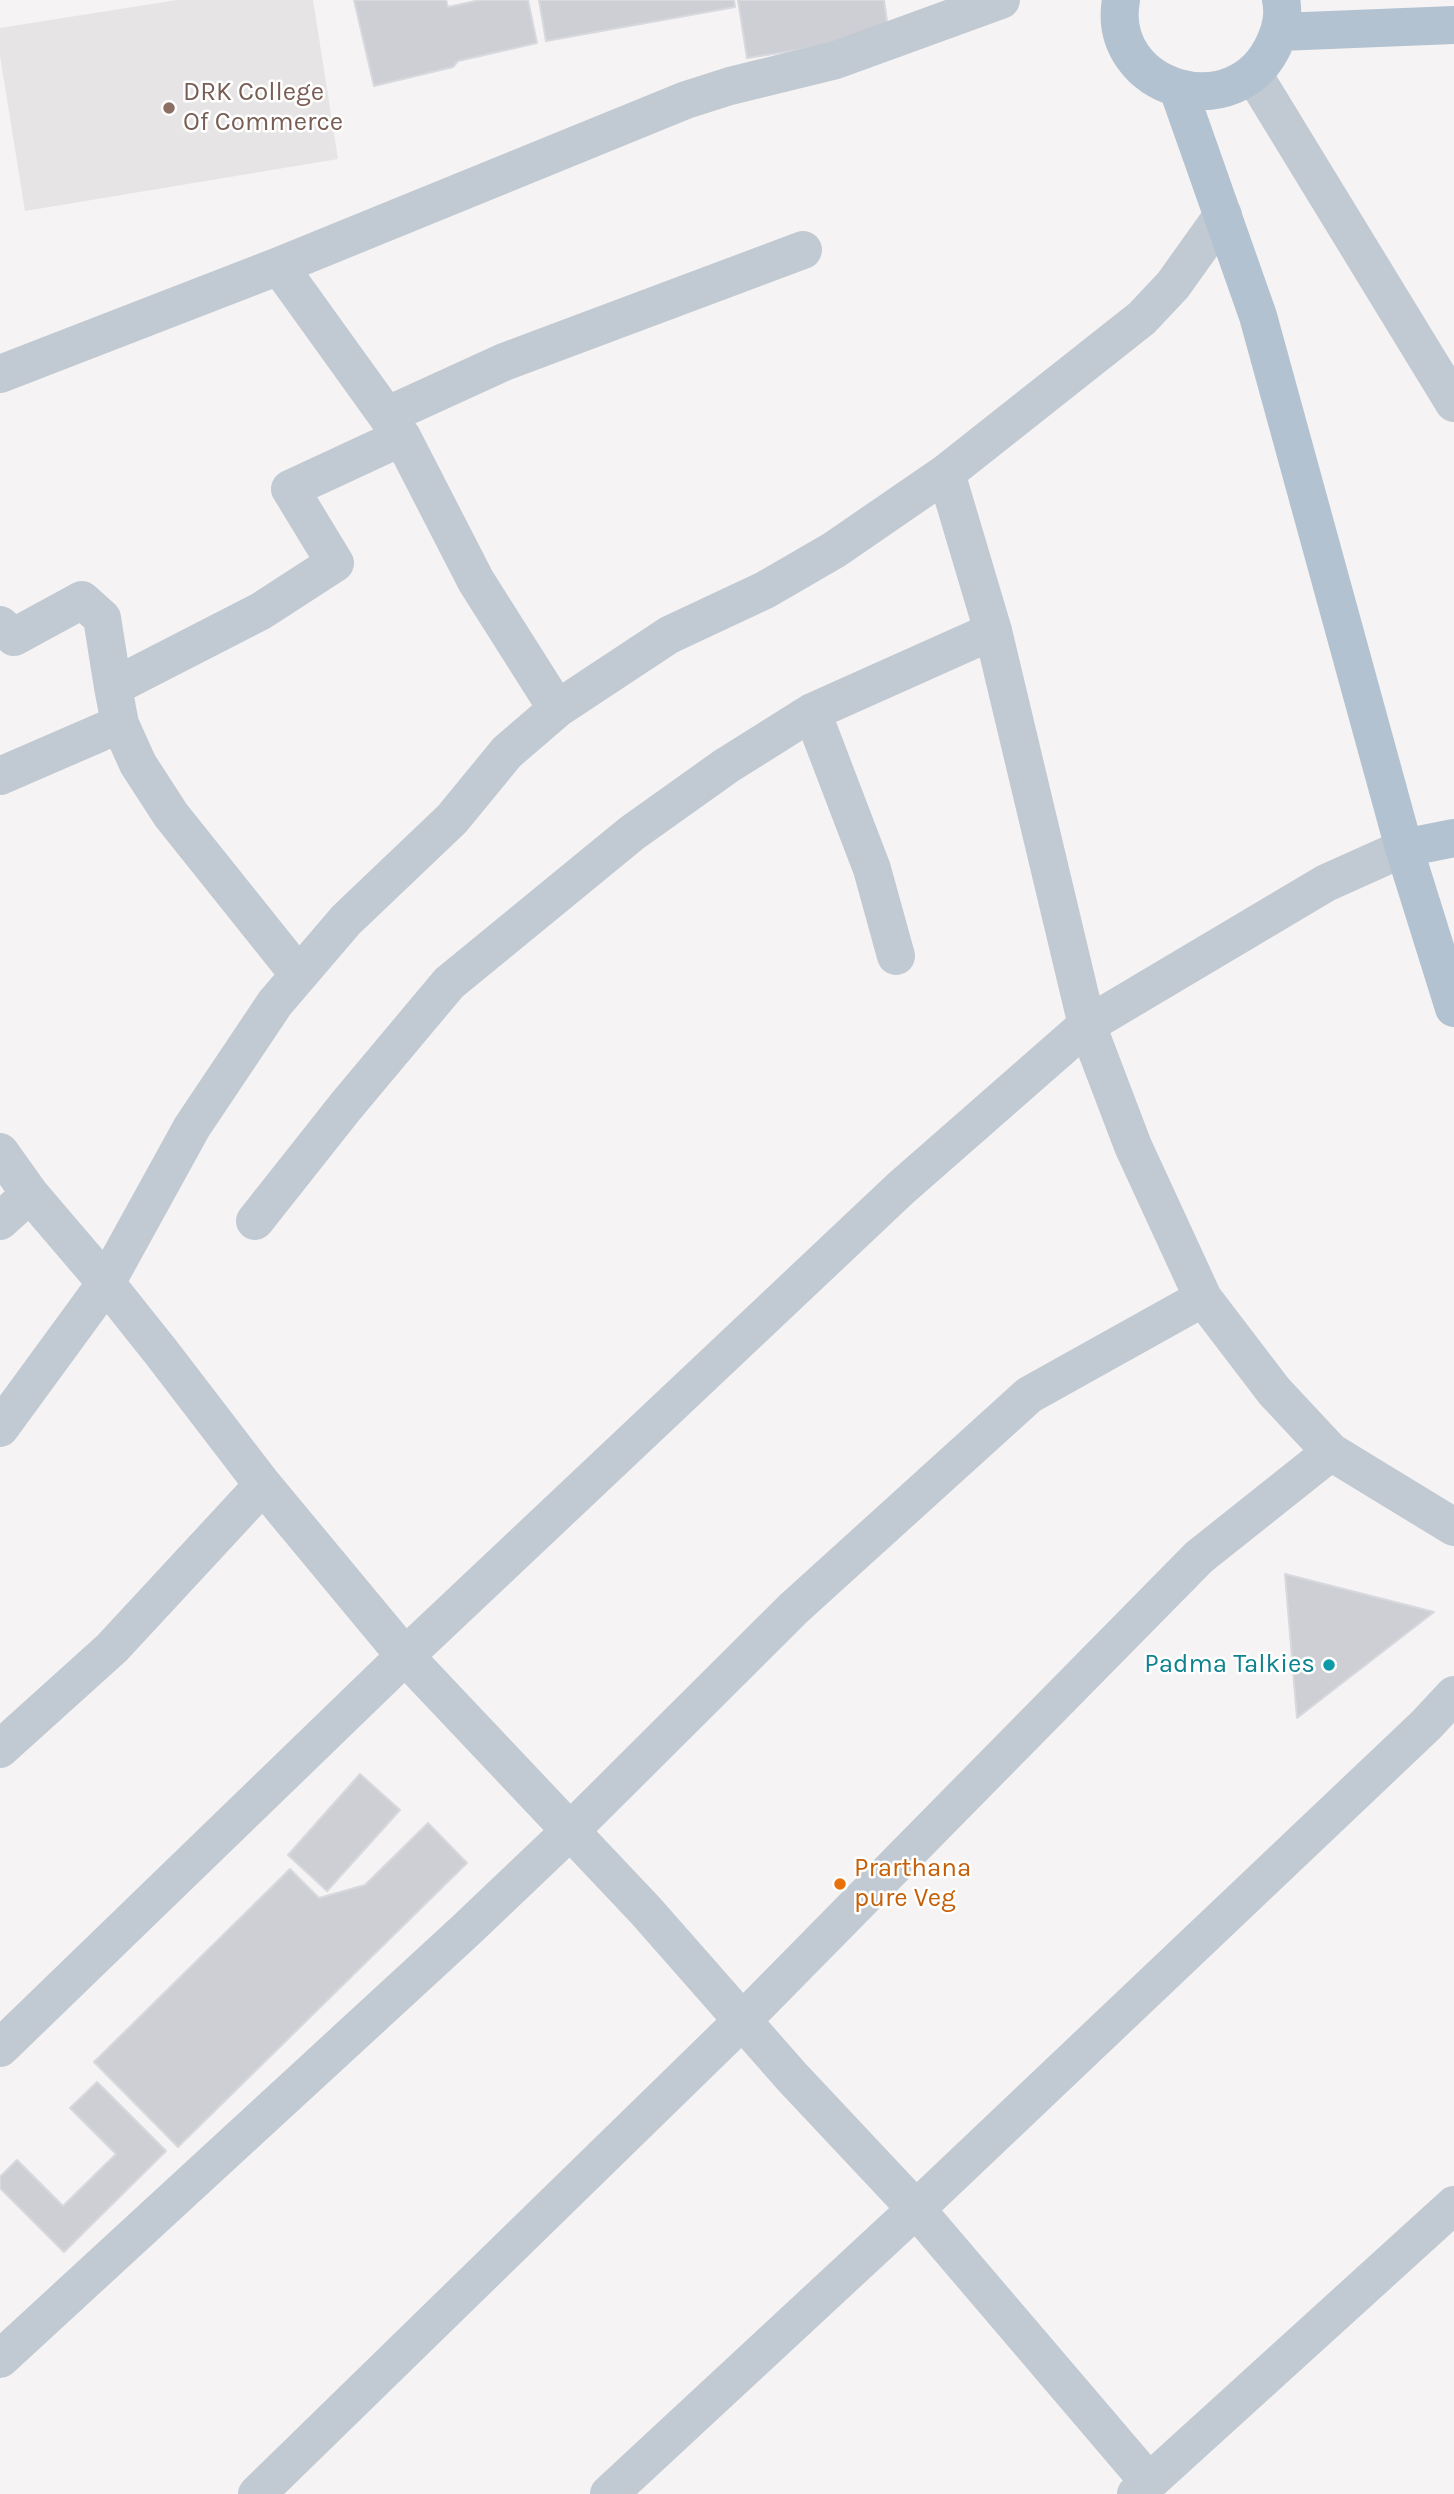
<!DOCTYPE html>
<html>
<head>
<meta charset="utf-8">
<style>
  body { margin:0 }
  canvas { display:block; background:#f5f3f3 }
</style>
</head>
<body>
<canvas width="1454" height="2494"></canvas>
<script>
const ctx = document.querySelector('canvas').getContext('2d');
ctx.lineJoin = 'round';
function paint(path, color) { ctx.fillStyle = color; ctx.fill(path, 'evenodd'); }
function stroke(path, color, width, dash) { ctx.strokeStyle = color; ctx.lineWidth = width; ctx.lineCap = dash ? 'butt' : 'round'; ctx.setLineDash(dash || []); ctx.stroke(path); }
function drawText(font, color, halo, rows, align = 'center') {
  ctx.font = font + ' Karla,sans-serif'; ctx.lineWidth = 5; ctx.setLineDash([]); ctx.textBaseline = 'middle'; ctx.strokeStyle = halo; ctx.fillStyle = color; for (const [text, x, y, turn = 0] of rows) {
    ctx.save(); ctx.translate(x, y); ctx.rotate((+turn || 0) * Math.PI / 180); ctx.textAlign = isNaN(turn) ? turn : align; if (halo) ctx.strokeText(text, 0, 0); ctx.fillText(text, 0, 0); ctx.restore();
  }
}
paint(new Path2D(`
  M177,0H313L338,159L25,211L0,56V28Z`), '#e6e4e5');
const building = new Path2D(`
  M354,0H446L448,7L480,0H528L537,43L458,61L453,67L374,86Z
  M539,0H734L735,7L546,41Z
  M738,0H884L889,36L747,58Z
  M1285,1574L1434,1612L1297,1718Z
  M360,1774L400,1810L327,1891L288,1855Z
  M428,1823L467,1863L178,2147L94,2062L290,1869L319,1898L365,1885Z
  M97,2082L166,2151L64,2252L0,2188V2177L17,2160L63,2206L116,2154L70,2108Z`);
paint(building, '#cdcfd5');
stroke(building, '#d7d9de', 2);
stroke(new Path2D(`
  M1253,74L1454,403
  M279,266L402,437L476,581L557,709
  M0,374L279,266L686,100L730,86L836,60L1001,0
  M388,415L504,362L803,250
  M946,473L993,631L1087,1025L1133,1146L1203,1298L1274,1391L1331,1452
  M0,625L14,637L82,600L102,618L113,687
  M812,712L872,869L896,956
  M120,724L138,764L171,815L299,975
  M0,776L120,724L113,687L261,611L335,563L290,489L402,437
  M0,1152L30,1194L106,1283L161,1352L263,1485L405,1656L646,1911L792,2077L916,2209L1149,2482
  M0,1221L30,1194
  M255,1221L346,1106L449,983L632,833L726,766L812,712L993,631
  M0,1428L106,1283L192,1127L275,1003L346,920L452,819L507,752L557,709L669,635L765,590L834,550L946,473L1142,318L1173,285L1223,215
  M0,1749L112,1648L263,1485
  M0,2048L405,1656L901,1188L1087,1025L1326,883L1404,848
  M0,2359L466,1930L570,1831L794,1608L1029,1395L1203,1298
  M257,2494L743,2020L1199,1557L1331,1452L1454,1527
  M609,2494L916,2209L1426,1725L1454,1695
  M1136,2494L1454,2205`), '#c1cad2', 38);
stroke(new Path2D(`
  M1121,0C1105,90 1237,130 1275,42C1281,30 1284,13 1281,0
  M1280,32L1454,25
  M1178,89L1258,316L1404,848L1454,1008
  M1404,848L1454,838`), '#b3c2d1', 38);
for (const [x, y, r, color] of [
  [169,108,7,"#8d6e63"],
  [1329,1665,7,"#0f9aa8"],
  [840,1884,7,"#e8710a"]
]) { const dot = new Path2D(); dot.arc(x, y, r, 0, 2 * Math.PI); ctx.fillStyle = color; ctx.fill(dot); stroke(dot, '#fff', 2.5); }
drawText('26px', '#785e54', '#fff', [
  ["DRK College",183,93],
  ["Of Commerce",183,123]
], 'left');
drawText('26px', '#0d838f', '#fff', [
  ["Padma Talkies",1315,1665]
], 'right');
drawText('26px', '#c56008', '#fff', [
  ["Prarthana",854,1869],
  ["pure Veg",854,1899]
], 'left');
</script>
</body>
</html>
